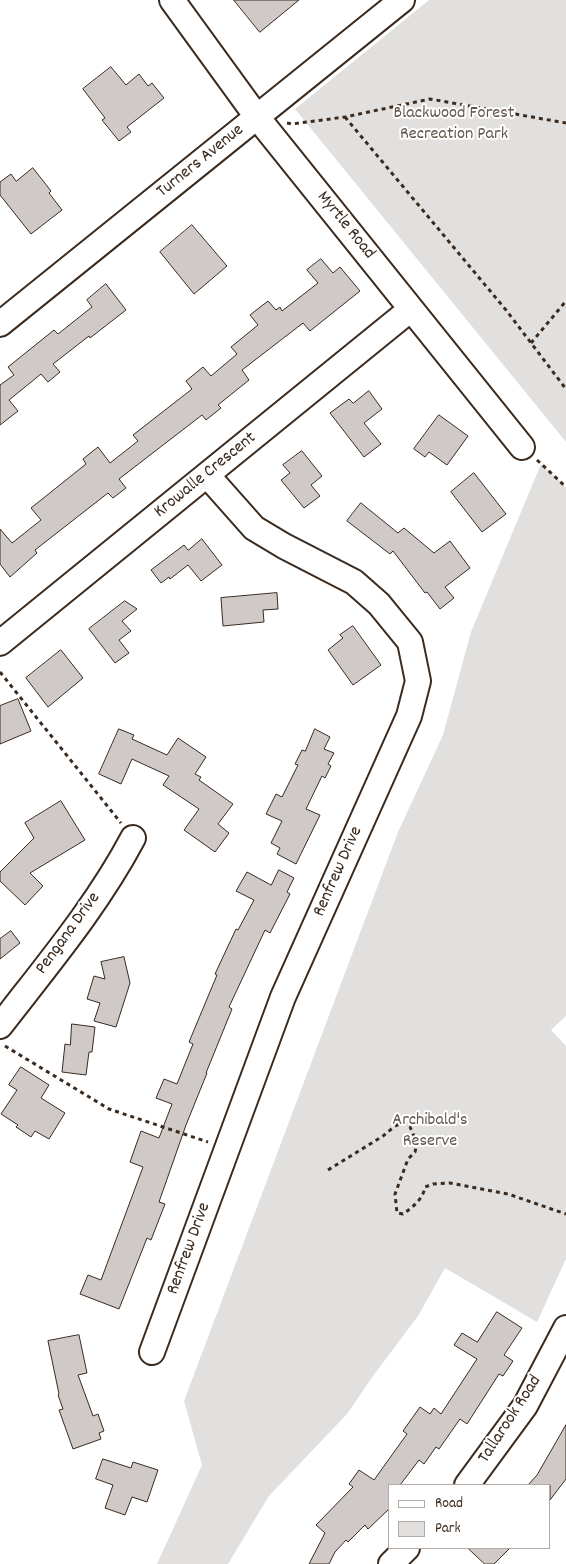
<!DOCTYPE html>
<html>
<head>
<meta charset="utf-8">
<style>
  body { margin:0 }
  #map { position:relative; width:566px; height:1564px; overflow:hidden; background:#fff; font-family:Dekko,sans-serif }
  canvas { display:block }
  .legend { position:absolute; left:388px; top:1484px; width:162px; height:65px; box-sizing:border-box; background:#fff; border:1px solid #b1aaa5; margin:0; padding:6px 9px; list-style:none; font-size:15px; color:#3b2a1e }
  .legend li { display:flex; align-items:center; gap:10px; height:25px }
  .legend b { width:25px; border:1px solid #b1aaa5 }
</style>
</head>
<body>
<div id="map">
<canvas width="566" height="1564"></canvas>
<ul class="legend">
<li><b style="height:6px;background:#fff"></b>Road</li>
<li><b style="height:14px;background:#e2e0de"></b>Park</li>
</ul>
</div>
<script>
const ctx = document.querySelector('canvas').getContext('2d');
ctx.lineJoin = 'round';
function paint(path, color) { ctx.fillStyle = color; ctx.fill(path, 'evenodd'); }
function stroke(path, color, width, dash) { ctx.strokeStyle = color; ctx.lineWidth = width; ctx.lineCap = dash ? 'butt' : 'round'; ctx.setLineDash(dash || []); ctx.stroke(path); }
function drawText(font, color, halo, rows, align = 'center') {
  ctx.font = font + ' Dekko,sans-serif'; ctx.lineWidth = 4; ctx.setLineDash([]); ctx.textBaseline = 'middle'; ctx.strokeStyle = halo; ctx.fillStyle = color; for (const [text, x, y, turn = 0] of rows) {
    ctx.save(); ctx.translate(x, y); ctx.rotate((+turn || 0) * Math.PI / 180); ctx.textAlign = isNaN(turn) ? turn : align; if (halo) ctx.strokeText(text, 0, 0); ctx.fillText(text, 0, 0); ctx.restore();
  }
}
paint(new Path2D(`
  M429,0H566V442L295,109Z
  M541,464L566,487V1016L551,1030L566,1046V1259L537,1322L445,1268L418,1316L373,1376L347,1414L269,1496L228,1564H157L202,1465L184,1401L398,832L443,735L471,632Z`), '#e2e0de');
const building = new Path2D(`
  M234,0H299L260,32Z
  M111,67L126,85L139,74L148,86L152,83L164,98L127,127L131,132L119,141L102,120L105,118L83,89Z
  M33,168L51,191L49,193L62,210L31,234L0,195V182L11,174L16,181Z
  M192,225L227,266L194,294L160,252Z
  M321,259L333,273L340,267L360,291L310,331L303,323L242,370L249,380L218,405L221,408L206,420L202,415L119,479L126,488L113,498L108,493L35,550L37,553L10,577L0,564V529L12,543L41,520L31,508L86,464L83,459L98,447L110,463L138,441L133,435L192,389L186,381L203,367L211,376L237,354L231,347L258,325L250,315L268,301L276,310L280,307L282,311L318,283L307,270Z
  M106,284L126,310L90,338L89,336L53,364L60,372L48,382L41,374L9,400L18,411L0,425V385L14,375L8,367L54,330L58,334L92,307L87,300Z
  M369,391L382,409L364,423L381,444L364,457L330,413L349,399L353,403Z
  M439,415L468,436L447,465L429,452L425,457L414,449Z
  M302,451L322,476L311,485L320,496L304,508L281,480L290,473L283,465Z
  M474,473L506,514L482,532L451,492Z
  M361,503L398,533L404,528L434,553L450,541L470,568L445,587L454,598L440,609L427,592L425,593L393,551L390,554L347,521Z
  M202,539L222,565L201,581L188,565L170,579L169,577L161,583L151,570L184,545L188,550Z
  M277,593L278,609L263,610L264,622L223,626L221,598Z
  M125,601L137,609L122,621L131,631L119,640L129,653L115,663L89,629Z
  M353,626L381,665L353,685L328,650L343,638L340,635Z
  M61,650L83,678L48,707L26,678Z
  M18,699L31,731L0,744V706Z
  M119,729L134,735L132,739L167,755L178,738L206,757L195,774L201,777L199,780L233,804L218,824L229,833L215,852L184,830L199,809L163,785L169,776L132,759L121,784L99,774Z
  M315,729L330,737L324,749L334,753L328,764L331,766L325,778L322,776L306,809L320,815L296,864L277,854L280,848L271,843L282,821L266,814L276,794L282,797L298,765L295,764L302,750L305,751Z
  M61,801L85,840L30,873L43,886L25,905L0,881V872L34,838L25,823Z
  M279,870L294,878L287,892L290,894L270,933L265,930L229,1007L232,1009L206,1073H207L186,1125L159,1202L165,1204L151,1240L147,1238L119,1309L80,1294L88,1275L101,1280L143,1167L130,1162L141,1131L159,1138L172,1104L156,1098L164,1079L177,1084L193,1044L189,1042L217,975L215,974L236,929L238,930L254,900L236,891L247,872L271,885Z
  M11,931L20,943L0,959V939Z
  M124,957L130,983L116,1027L94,1021L100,1003L87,999L94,976L105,979L101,962Z
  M72,1024L95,1027L92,1052H89L86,1075L62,1072L65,1044L70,1045Z
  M21,1067L49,1085L41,1098L65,1113L49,1139L35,1131L31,1137L16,1127L18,1125L1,1114L17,1090L9,1085Z
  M497,1312L522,1328L504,1355L513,1361L503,1376L499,1374L467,1424L460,1419L439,1449L436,1447L424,1464L419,1460L400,1485H390V1507L388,1510L368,1529L365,1525L348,1542L346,1540L335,1552L329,1564H309L325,1533L316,1525L353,1487L349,1484L359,1470L374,1480L407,1434L403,1431L420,1407L430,1414L434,1408L441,1414L477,1359L454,1345L462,1333L477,1342Z
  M79,1335L87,1373L78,1375L93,1416L98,1414L104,1431L99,1433L101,1439L73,1449L59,1410L63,1409L58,1395L59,1394L48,1341Z
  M566,1425V1479L550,1500V1485H528L537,1475Z
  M103,1459L131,1468L133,1462L158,1470L147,1502L132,1497L125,1515L105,1508L113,1485L96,1479Z
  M468,1548H510L494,1564H485Z`);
paint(building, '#cfcac7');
stroke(building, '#3b2a1e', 1);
const minor = new Path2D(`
  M172,0L257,117L522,447
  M0,324L402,0
  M0,643L411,309
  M0,1026C47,965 97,906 133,838
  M152,1352L283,997L409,716L418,681L410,642L379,604L354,582L284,546L254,528L207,475
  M467,1485L525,1406L566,1328
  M391,1564L407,1548`);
stroke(minor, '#3b2a1e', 28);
stroke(new Path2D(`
  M345,117L506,310L566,389
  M287,123L292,124L345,117L430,99L566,123
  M531,343L566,301
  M537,460L566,487
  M0,672L121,823
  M5,1046L109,1109L208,1142
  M328,1170L383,1136L395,1126L402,1123L410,1127L417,1143L415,1152L408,1159L395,1194L397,1213L403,1214C413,1207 423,1199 425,1187L433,1184L450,1183L508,1194L566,1214`), '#3b2a1e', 3, [4, 4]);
stroke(minor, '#fff', 24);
drawText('18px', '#65584e', '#fff', [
  ["Blackwood Forest",454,115],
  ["Recreation Park",454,136],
  ["Archibald's",430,1122],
  ["Reserve",430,1143]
]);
drawText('18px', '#3b2a1e', '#fff', [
  ["Turners Avenue",201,162,-39],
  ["Myrtle Road",345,226,51],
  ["Krowalle Crescent",206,476,-39],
  ["Renfrew Drive",339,872,-66],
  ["Pengana Drive",69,934,-54],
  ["Renfrew Drive",190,1249,-70],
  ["Tallarook Road",511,1420,-57]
]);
</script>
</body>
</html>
